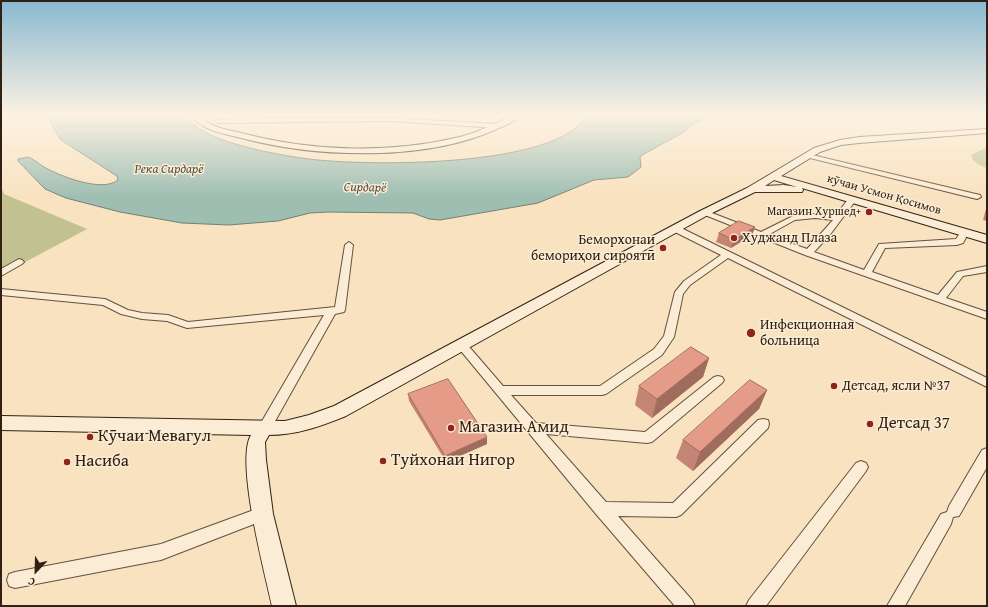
<!DOCTYPE html>
<html>
<head>
<meta charset="utf-8">
<style>
  body { margin:0 }
  #map { position:relative; width:988px; height:607px; overflow:hidden; background:#f9e2bf; font-family:"Gentium Book Plus",serif }
  canvas { display:block }
  .frame { position:absolute; inset:0; border:2px solid #312113; pointer-events:none }
  .north { position:absolute; left:16px; top:551px; width:40px; height:40px; -webkit-text-stroke:3px #fbecd5; paint-order:stroke; rotate:203deg; font-size:11px; font-weight:700; line-height:16px; text-align:center; color:#312113 }
  .north::after { content:''; display:block; margin:auto; width:14px; height:18px; background:#312113; clip-path:polygon(50% 0,100% 100%,50% 72%,0 100%) }
</style>
</head>
<body>
<div id="map">
<canvas width="988" height="607"></canvas>
<div class="frame"></div>
<div class="north">С</div>
</div>
<script>
const ctx = document.querySelector('canvas').getContext('2d');
ctx.lineJoin = 'round';
function paint(path, color) { ctx.fillStyle = color; ctx.fill(path, 'evenodd'); }
function stroke(path, color, width, dash) { ctx.strokeStyle = color; ctx.lineWidth = width; ctx.lineCap = dash ? 'butt' : 'round'; ctx.setLineDash(dash || []); ctx.stroke(path); }
function drawText(font, color, halo, rows, align = 'center') {
  ctx.font = font + ' "Gentium Book Plus",serif'; ctx.lineWidth = 3; ctx.setLineDash([]); ctx.textBaseline = 'middle'; ctx.strokeStyle = halo; ctx.fillStyle = color; for (const [text, x, y, turn = 0] of rows) {
    ctx.save(); ctx.translate(x, y); ctx.rotate((+turn || 0) * Math.PI / 180); ctx.textAlign = isNaN(turn) ? turn : align; if (halo) ctx.strokeText(text, 0, 0); ctx.fillText(text, 0, 0); ctx.restore();
  }
}
paint(new Path2D(`
  M987,147V168C980,165 973,163 971,155Z
  M1,187L4,194L87,229L1,275Z`), '#c1c290');
const water = new Path2D(`
  M46,114H179C192,124 204,133 220,139C248,149 279,155 309,159C363,166 561,169 587,114H707L702,120L693,124L684,132L642,155L640,158L641,167L628,177L594,180L538,203L440,220L429,219L413,213L328,212L310,213L278,221L229,225L182,223L120,212L66,198L45,189L18,161V159L28,157C34,159 39,164 44,167C60,176 102,193 118,180L117,176L61,140Z`);
paint(water, '#9ebeb2');
stroke(water, '#727f72', 1);
const street = new Path2D(`
  M288,118H392L497,124L500,126L497,128L392,121L218,123L215,121L218,119Z
  M808,154L980,195L981,197L977,199L806,157L805,156Z
  M849,198H852L856,200L829,236L814,252L864,270L879,244L956,239L962,230H968L969,232L963,243L957,245L885,248L872,272L938,295L957,272L987,266V272L963,276L946,298L987,312V319L805,255L700,213L701,211H707L761,232L793,216L815,214L836,215ZM815,218L833,220L807,249L768,235L795,220Z
  M673,227H679L987,378V387L728,258L690,285L683,294L674,337L662,355L606,394L602,395H511L536,423L645,432L714,377L718,376L722,377L724,380L722,383L652,442L647,443L546,434L606,502L673,503L758,420L763,419L768,420L769,424L768,428L681,515L676,517L618,516L692,600L695,606H675L596,514L456,345L457,342H465L503,386H600L654,349L664,336L675,292L684,281L721,255L673,231L672,229Z
  M349,242L353,245L345,310L344,312L335,314L269,432L264,433L259,432L258,428L324,315L187,328L167,321L142,319L121,314L103,305L1,295V289L105,299L128,310L142,313L168,315L188,322L335,307L345,245Z
  M19,259L22,260L24,262L22,264L1,276V269Z
  M987,448V467L959,516L953,517L951,524L905,606H887L941,514L947,512L949,506L982,450Z
  M861,461L866,463L868,467L866,471L766,606H746L749,600L856,463Z
  M262,507L267,509L270,514L267,519L161,560L15,588L9,586L7,580L9,574L15,572L161,544Z`);
const secondary = new Path2D(`
  M190,114H198C208,127 225,129 241,133C309,151 386,154 455,138C470,135 483,129 497,123C503,121 508,115 513,114C516,113 520,114 522,114C516,120 507,125 499,128C427,162 316,158 241,138C222,133 202,131 190,114Z
  M987,129V133L859,143L841,145L820,152L781,176L987,235V243L802,188L803,190L802,192H755L708,215L346,416C321,426 297,435 269,435L265,442L266,460L273,514L296,606H272C265,573 235,461 251,435L1,430V416L285,421L309,415L334,406L700,211L747,188L814,148L840,140L859,137ZM774,180L797,187L784,185L765,186Z`);
stroke(street, '#63513e', 2);
stroke(secondary, '#312113', 2);
paint(street, '#fbecd5');
paint(secondary, '#fbecd5');
paint(new Path2D(`
  M987,205V221L983,220Z
  M755,227L752,235L731,248L716,242L719,233Z
  M709,358L703,377L652,418L635,405L639,386Z
  M767,390L759,409L693,471L676,458L683,440Z
  M408,394L487,444L446,462L409,401Z`), '#c48574');
paint(new Path2D(`
  M755,227L752,235L731,248L734,240Z
  M709,358L703,377L652,418L657,399Z
  M767,390L759,409L693,471L700,452Z
  M487,437V444L446,462L445,456Z`), '#a06c5e');
const building = new Path2D(`
  M739,221L755,227L734,240L719,233Z
  M691,347L709,358L657,399L639,386Z
  M448,379L487,437L445,456L408,394Z
  M750,380L767,390L700,452L683,440Z`);
paint(building, '#e49b87');
stroke(building, '#a06c5e', 1);
const sky = ctx.createLinearGradient(0, 0, 0, 198);
sky.addColorStop(0, '#8ab8d2');
sky.addColorStop(0.58, '#fcf2e2');
sky.addColorStop(1, '#fcf2e200');
ctx.fillStyle = sky;
ctx.fillRect(0, 0, 988, 198);
for (const [x, y, r, color] of [
  [869,212,4,"#8f2418"],
  [734,238,4,"#8f2418"],
  [663,248,4,"#8f2418"],
  [751,333,5,"#8f2418"],
  [834,386,4,"#8f2418"],
  [870,424,4,"#8f2418"],
  [451,428,4,"#8f2418"],
  [90,437,4,"#8f2418"],
  [383,461,4,"#8f2418"],
  [67,462,4,"#8f2418"]
]) { const dot = new Path2D(); dot.arc(x, y, r, 0, 2 * Math.PI); ctx.fillStyle = color; ctx.fill(dot); stroke(dot, '#fbecd5', 1.5); }
drawText('12px', '#312113', '#fbecd5', [
  ["кӯчаи Усмон Қосимов",884,195,16]
]);
drawText('12px', '#312113', '#fbecd5', [
  ["Магазин Хуршед+",861,212]
], 'right');
drawText('italic 13px', '#525043', '#fbecd5', [
  ["Река Сирдарё",169,170],
  ["Сирдарё",365,188,1]
]);
drawText('14px', '#312113', '#fbecd5', [
  ["Худжанд Плаза",742,238],
  ["Беморхонаи",655,240,"right"],
  ["бемориҳои сироятӣ",655,256,"right"],
  ["Инфекционная",760,325],
  ["больница",760,341],
  ["Детсад, ясли №37",842,386]
], 'left');
drawText('17px', '#312113', '#fbecd5', [
  ["Детсад 37",878,424],
  ["Магазин Амид",459,428],
  ["Кӯчаи Мевагул",98,437],
  ["Туйхонаи Нигор",391,461],
  ["Насиба",75,462]
], 'left');
</script>
</body>
</html>
